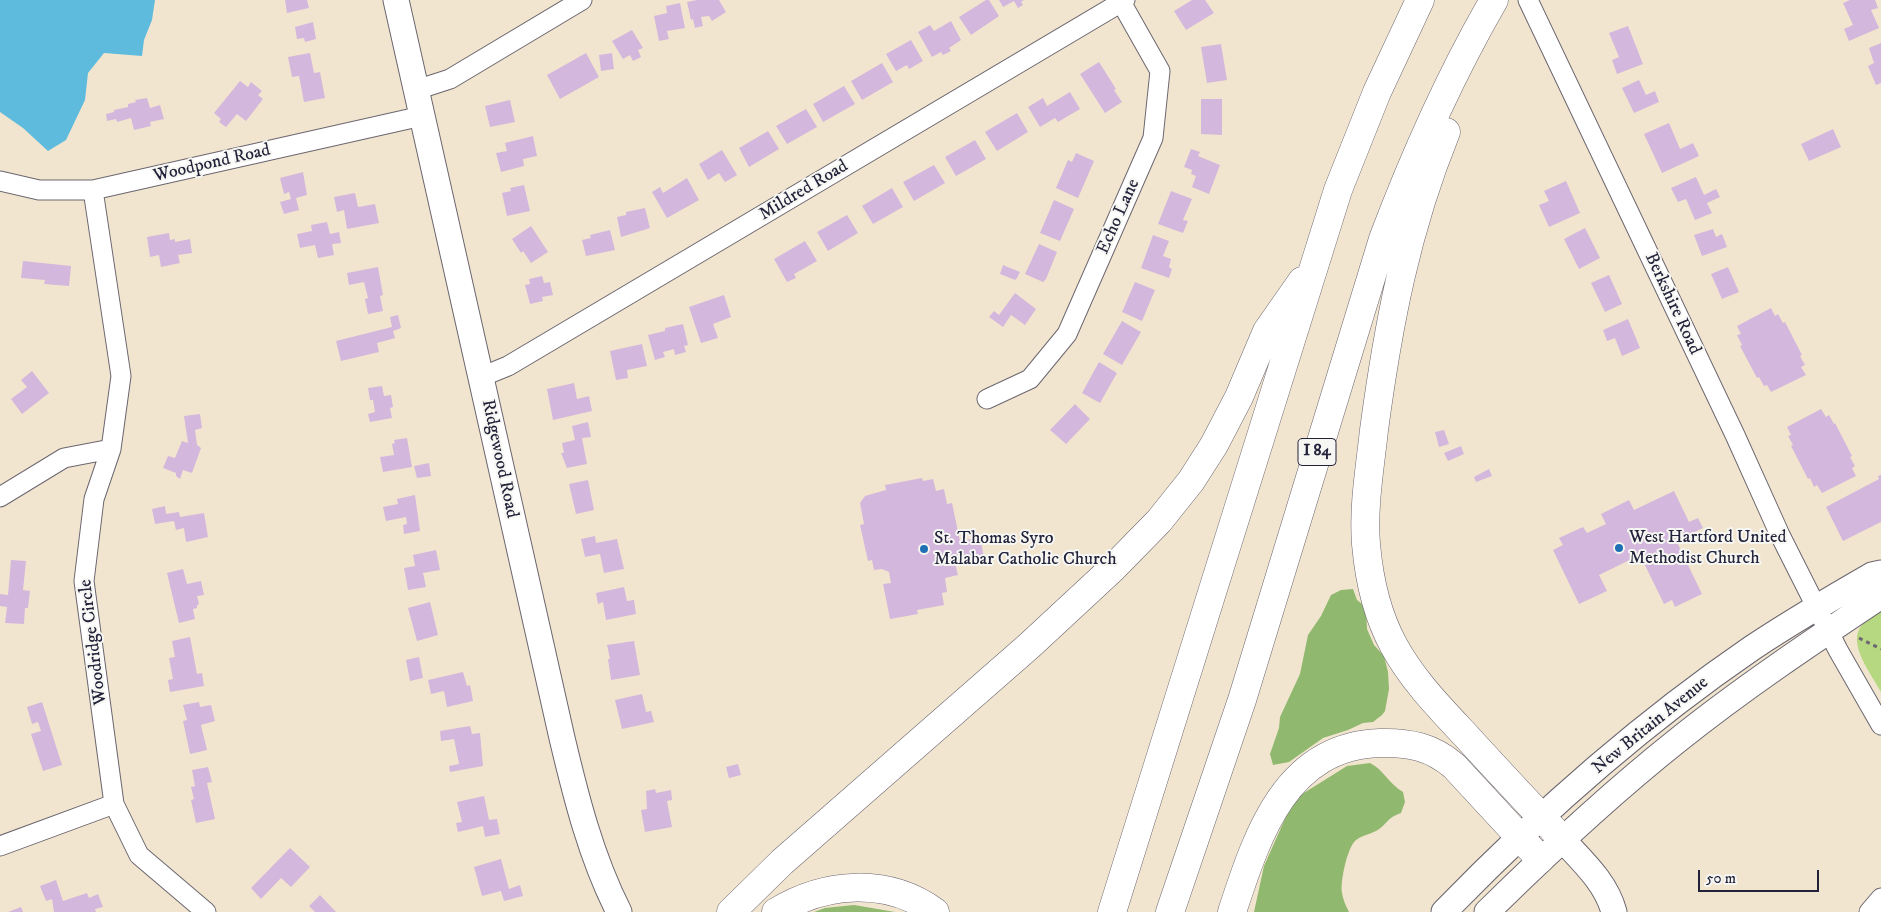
<!DOCTYPE html>
<html>
<head>
<meta charset="utf-8">
<style>
  body { margin:0 }
  #map { position:relative; width:1881px; height:912px; overflow:hidden; background:#f2e5cf; font-family:"IM FELL DW Pica",serif }
  canvas { display:block }
  .scale { position:absolute; left:1698px; top:870px; width:121px; height:22px; box-sizing:border-box; border:2px solid #22223b; border-top:0; padding-left:6px; font-size:15px; line-height:18px; white-space:nowrap; color:#22223b; -webkit-text-stroke:4px #f6f6f2; paint-order:stroke }
</style>
</head>
<body>
<div id="map">
<canvas width="1881" height="912"></canvas>
<div class="scale">50 m</div>
</div>
<script>
const ctx = document.querySelector('canvas').getContext('2d');
ctx.lineJoin = 'round';
function paint(path, color) { ctx.fillStyle = color; ctx.fill(path, 'evenodd'); }
function stroke(path, color, width, dash) { ctx.strokeStyle = color; ctx.lineWidth = width; ctx.lineCap = dash ? 'butt' : 'round'; ctx.setLineDash(dash || []); ctx.stroke(path); }
function drawText(font, color, halo, rows, align = 'center') {
  ctx.font = font + ' "IM FELL DW Pica",serif'; ctx.lineWidth = 4; ctx.setLineDash([]); ctx.textBaseline = 'middle'; ctx.strokeStyle = halo; ctx.fillStyle = color; for (const [text, x, y, turn = 0] of rows) {
    ctx.save(); ctx.translate(x, y); ctx.rotate((+turn || 0) * Math.PI / 180); ctx.textAlign = isNaN(turn) ? turn : align; if (halo) ctx.strokeText(text, 0, 0); ctx.fillText(text, 0, 0); ctx.restore();
  }
}
paint(new Path2D(`
  M1881,611V692C1872,675 1846,643 1862,625C1867,619 1875,615 1881,611Z`), '#b5d880');
paint(new Path2D(`
  M1353,589L1357,600L1366,607L1367,629L1374,645L1384,656L1388,672L1389,689L1385,711L1382,715L1373,722L1363,723L1348,730L1323,738L1289,762L1273,765L1270,754L1279,728L1280,717L1300,674L1308,635L1321,616L1331,595L1341,590Z
  M1370,763C1384,770 1389,784 1403,792L1405,802L1401,813C1386,818 1388,824 1376,831C1370,834 1360,836 1355,841C1347,849 1340,882 1342,893C1343,900 1346,906 1349,912H1254L1264,866L1292,803L1299,796L1347,766Z
  M854,905L895,912H814L825,908Z`), '#90b86e');
paint(new Path2D(`
  M0,0H155L152,20L144,40L142,56L104,53L88,73L85,100L66,140L48,151L23,128L0,112Z`), '#5fbbdd');
paint(new Path2D(`
  M285,0H307L309,8L287,13Z
  M697,0H719L726,12L712,21L709,16L701,17L703,26L695,28L693,19L691,20L687,2Z
  M986,0H989L999,16L971,35L959,17Z
  M999,0H1024L1021,2L1023,5L1018,8L1014,1L1003,7Z
  M1192,0H1205L1214,13L1186,30L1174,11Z
  M1850,0H1875L1878,8L1871,10L1879,28L1849,41L1844,29L1853,25L1843,3Z
  M680,3L685,28L667,31L669,39L659,41L654,16L667,13L666,6Z
  M951,21L961,40L949,48L951,51L943,55L941,52L932,57L918,32L930,25L934,31Z
  M313,22L316,39L305,42L304,38L297,39L295,27Z
  M1628,26L1643,64L1617,74L1612,60L1619,57L1609,33Z
  M632,30L643,48L638,50L641,57L633,61L630,55L623,59L612,41Z
  M911,40L923,61L909,69L907,65L896,71L886,54Z
  M1881,43V83L1876,85L1868,66L1874,63L1869,48Z
  M1221,44L1227,80L1207,83L1201,47Z
  M310,53L314,73L320,72L325,98L304,102L299,76L292,77L288,57Z
  M586,53L599,77L560,99L547,75Z
  M612,53L614,69L601,71L599,55Z
  M1099,62L1116,89L1114,90L1122,102L1105,113L1080,74Z
  M882,63L893,82L862,100L851,81Z
  M1639,80L1646,95L1655,91L1659,102L1634,113L1622,88Z
  M240,81L248,87L251,82L262,91L258,95L263,99L246,121L237,114L226,127L219,122L221,119L214,113Z
  M844,86L855,104L823,122L813,104Z
  M1070,92L1080,109L1058,122L1055,118L1040,127L1028,107L1043,98L1047,106Z
  M147,98L150,108L160,105L164,119L150,122L151,126L134,130L131,118L117,122L116,119L107,121L106,114L114,112V110L128,107V104L136,102L135,100Z
  M1201,99H1222V135L1201,134Z
  M510,100L515,122L490,127L485,106Z
  M806,109L817,127L787,144L776,126Z
  M1017,113L1028,132L997,151L985,132Z
  M1669,123L1680,149L1693,143L1699,156L1662,173L1644,134Z
  M1833,129L1841,147L1809,161L1801,144Z
  M768,131L779,149L749,167L739,148Z
  M533,136L537,156L523,159L524,166L501,172L496,153L507,151L505,143Z
  M975,140L986,159L956,176L945,157Z
  M1191,149L1200,152L1198,156L1220,165L1209,194L1192,187L1196,176L1191,174L1192,170L1184,167Z
  M722,150L737,175L725,182L719,173L708,180L699,164Z
  M1076,153L1094,161L1078,198L1056,188L1068,160L1072,162Z
  M934,165L945,183L914,201L903,182Z
  M303,172L307,195L296,198L299,210L284,214L280,202L291,199L289,192L284,194L280,178Z
  M1696,177L1704,195L1716,189L1720,197L1707,203L1712,213L1695,220L1686,199L1678,202L1671,188Z
  M687,178L699,200L667,218L652,192L660,187L663,193Z
  M1566,181L1580,213L1549,227L1539,205L1549,201L1544,191Z
  M524,185L530,211L507,216L502,193L511,191L510,188Z
  M892,188L903,207L873,224L862,206Z
  M1171,191L1192,199L1183,220L1188,221L1183,233L1158,224Z
  M355,193L358,207L375,204L379,223L347,229L344,210L337,212L334,197Z
  M1054,200L1074,209L1060,241L1040,233Z
  M645,208L650,228L621,237L617,217L626,215V212Z
  M847,215L858,233L828,251L817,232Z
  M327,222L330,234L339,232L341,243L332,244L334,255L318,258L315,245L300,248L297,234L312,231L311,225Z
  M531,226L548,252L531,263L523,251L521,253L512,239Z
  M1585,228L1600,258L1579,269L1564,239Z
  M1713,229L1716,237L1722,234L1727,247L1702,256L1694,235Z
  M610,230L615,250L586,256L582,240L591,238L590,235Z
  M169,233L170,240L175,239V242L190,239L192,253L178,255L180,263L161,267L159,255L150,257L147,237Z
  M1153,235L1169,241L1163,256L1171,259L1169,267L1172,269L1169,278L1141,268Z
  M805,241L817,261L794,274L796,278L787,282L774,259Z
  M1039,244L1057,252L1046,279L1043,282L1025,274Z
  M23,261L71,266L69,286L44,284L45,280L21,278Z
  M1003,265L1020,272L1017,278L1015,280L1000,274Z
  M378,267L383,295L380,296L383,311L368,314L365,299L368,298L364,282L349,285L347,273Z
  M1728,267L1739,292L1722,299L1711,274Z
  M1609,275L1622,304L1605,312L1591,283Z
  M542,276L544,283L550,282L553,295L542,297L543,301L530,304L525,285L530,284L529,279Z
  M1135,282L1155,290L1142,321L1122,312Z
  M1015,293L1036,309L1025,325L1011,315L1003,327L989,317L994,311L999,315Z
  M724,295L731,317L713,324L718,338L701,343L689,307Z
  M1771,308L1775,316L1778,314L1783,323L1785,322L1802,355L1800,356L1805,365L1801,367L1806,375L1771,392L1767,385L1764,386L1759,377L1757,378L1740,346L1742,345L1737,335L1741,334L1737,326Z
  M398,315L401,328L393,331L395,338L377,343L379,352L341,361L336,341L392,327L390,317Z
  M1628,319L1640,348L1622,356L1615,338L1607,341L1603,330Z
  M1122,321L1141,332L1122,365L1103,354Z
  M683,324L688,345L684,346L686,352L675,355L674,349L663,352L665,357L655,360L648,335L665,331V328Z
  M642,344L647,366L627,370L628,378L616,380L610,351Z
  M1099,362L1117,373L1100,403L1082,393Z
  M32,371L49,393L22,414L11,399L27,387L21,380Z
  M574,383L577,399L589,396L592,411L553,420L547,389Z
  M382,386L384,396L391,395L393,407L390,408L392,418L370,422L368,414L375,412L373,400H370L368,388Z
  M1075,404L1090,419L1066,444L1050,430Z
  M1821,409L1826,417L1829,415L1834,424L1835,423L1852,456L1850,457L1855,466L1852,468L1856,476L1822,493L1817,485L1814,487L1810,478L1808,479L1791,446L1793,445L1788,436L1791,435L1787,427Z
  M200,414L202,428L195,430L197,445L201,448L192,473L183,470L180,479L176,476V473L163,468L168,456L175,458L182,441L188,443L184,416Z
  M588,422L591,437L582,438L587,464L567,468L561,453H564L562,443L575,440L572,426Z
  M1444,430L1449,444L1439,447L1435,432Z
  M407,438L412,467L383,472L380,457L394,455L392,444L395,443L394,440Z
  M1461,446L1464,454L1448,461L1444,453Z
  M429,463L431,476L417,478L414,466Z
  M1489,469L1492,476L1476,482L1474,477Z
  M1881,475V522L1843,541L1826,507L1879,479L1878,476Z
  M922,478L923,481L933,479L936,491L944,489L947,504L952,503L960,541L980,537L984,557L955,563L958,575L945,578L947,592L942,593L944,605L917,610L918,614L890,619L883,584L891,583L889,572L882,569L874,570L872,560L868,561L860,525L864,524L860,503L865,496L886,490L885,485Z
  M588,480L594,510L576,514L569,484Z
  M1674,491L1689,522L1698,518L1703,528L1680,539L1679,536L1675,538L1702,594L1675,607L1672,600L1664,604L1640,555L1599,575L1607,591L1579,604L1553,550L1563,545L1559,538L1583,527L1587,533L1606,524L1601,514L1629,500L1634,510Z
  M415,495L420,531L404,534L403,525L407,524L406,517L386,521L383,507L398,504L397,499Z
  M165,506L166,514L179,512L180,517L204,513L208,537L186,542L184,528L176,530L174,521L155,524L152,509Z
  M595,536L596,543L617,539L624,569L604,573L600,554L585,557L581,539Z
  M436,550L440,570L423,573L426,587L408,590L404,568L415,566L413,555Z
  M11,560L26,561L23,590L30,591L28,608H25L24,624L5,623L7,607L0,606V594L8,595Z
  M183,569L187,584L201,581L204,595L197,596L199,604L197,605V608L193,609L195,619L179,623L167,573Z
  M624,587L627,601L634,600L636,614L606,620L603,602L598,604L596,593Z
  M430,602L438,635L417,641L408,608Z
  M190,637L197,674L202,673L204,686L170,692L168,680L173,679L169,658L175,657L172,641Z
  M634,641L640,675L611,680L608,659H610L607,645Z
  M419,657L423,678L410,681L406,660Z
  M463,672L467,686L470,685L473,701L447,707L444,691L431,694L428,680Z
  M642,694L646,712L651,711L654,722L622,729L615,700Z
  M42,702L62,765L43,771L31,734L41,731L38,722L32,724L27,707Z
  M199,702L200,707L211,705L215,721L201,725L207,750L190,754L183,721L187,720L183,705Z
  M470,726L472,734L480,733L483,766L450,772L449,766L459,764L454,739L441,741L440,731Z
  M738,764L741,775L729,778L726,767Z
  M208,767L212,782L207,783L215,819L196,823L191,800L194,799L191,787L195,786L192,770Z
  M655,789L656,793L671,790L672,800L667,801L672,827L645,832L641,810L647,809L646,791Z
  M484,796L489,820L497,819L500,834L485,837L483,826L458,832L456,823L462,822L457,802Z
  M290,848L310,867L291,887L281,878L261,899L251,888Z
  M501,859L509,889L520,885L523,896L504,901L501,891L482,896L474,867Z
  M56,880L63,901L87,893L89,898L98,894L103,907L95,909L96,912H54L52,899L46,901L40,886Z
  M320,895L336,912H315L309,906Z
  M21,907L23,912H8Z`), '#d4b7dc');
const minor = new Path2D(`
  M1528,0L1735,435L1780,535L1838,650L1881,725
  M416,90L450,79L582,0
  M0,181L39,190H93L422,116
  M93,190L121,376L111,449L94,499L84,581L114,804L139,855L206,912
  M481,377L508,366L1125,0
  M987,399L1030,379L1067,334L1153,138L1160,71L1121,2
  M0,497L64,458L111,449
  M0,846L114,804
  M1869,912L1881,898`);
const major = new Path2D(`
  M396,0L562,738C576,797 591,857 619,912
  M1562,839C1582,861 1606,882 1614,912
  M1444,912C1538,815 1641,724 1752,648C1791,622 1832,598 1872,575L1881,573
  M1487,912C1548,852 1610,794 1678,740C1743,688 1812,642 1881,596`);
const highway = new Path2D(`
  M1446,132C1406,230 1388,326 1374,430C1370,468 1363,506 1366,544C1369,579 1377,615 1394,646C1413,681 1442,710 1468,738C1499,772 1531,806 1562,839
  M731,912L782,862L1029,646L1113,568L1159,521L1191,481L1214,445L1239,397L1267,331L1302,281
  M776,912C825,882 887,877 935,912
  M1112,912L1338,190L1377,92L1420,0
  M1170,912L1242,700L1383,239C1414,157 1450,76 1494,0
  M1232,912C1257,836 1285,746 1380,743C1409,742 1432,747 1454,766L1540,859`);
stroke(minor, '#6b666f', 21);
stroke(major, '#6b666f', 27);
stroke(highway, '#6b666f', 29);
stroke(new Path2D(`
  M1859,638L1881,649`), '#6b666f', 3, [4, 4]);
stroke(minor, '#fff', 19);
stroke(major, '#fff', 25);
stroke(highway, '#fff', 28);
for (const [x, y, r, color] of [
  [1619,548,5,"#1f6fb2"],
  [924,549,5,"#1f6fb2"]
]) { const dot = new Path2D(); dot.arc(x, y, r, 0, 2 * Math.PI); ctx.fillStyle = color; ctx.fill(dot); stroke(dot, '#f6f6f2', 2); }
for (const [x, y, w] of [
  [1317,452,38]
]) { const box = new Path2D(); box.roundRect(x - w / 2, y - 13.5, w, 27, 4); ctx.fillStyle = '#f6f6f2'; ctx.fill(box); stroke(box, '#22223b', 1); }
drawText('bold 16px', '#22223b', null, [
  ["I 84",1317,452]
]);
drawText('18px', '#22223b', '#f6f6f2', [
  ["Woodpond Road",212,164,-13],
  ["Mildred Road",804,191,-31],
  ["Echo Lane",1119,217,-66],
  ["Berkshire Road",1672,304,65],
  ["Ridgewood Road",499,459,78],
  ["Woodridge Circle",94,642,-97],
  ["New Britain Avenue",1651,726,-39]
]);
drawText('18px', '#22223b', '#f6f6f2', [
  ["West Hartford United",1629,538],
  ["Methodist Church",1629,559],
  ["St. Thomas Syro",934,539],
  ["Malabar Catholic Church",934,560]
], 'left');
</script>
</body>
</html>
